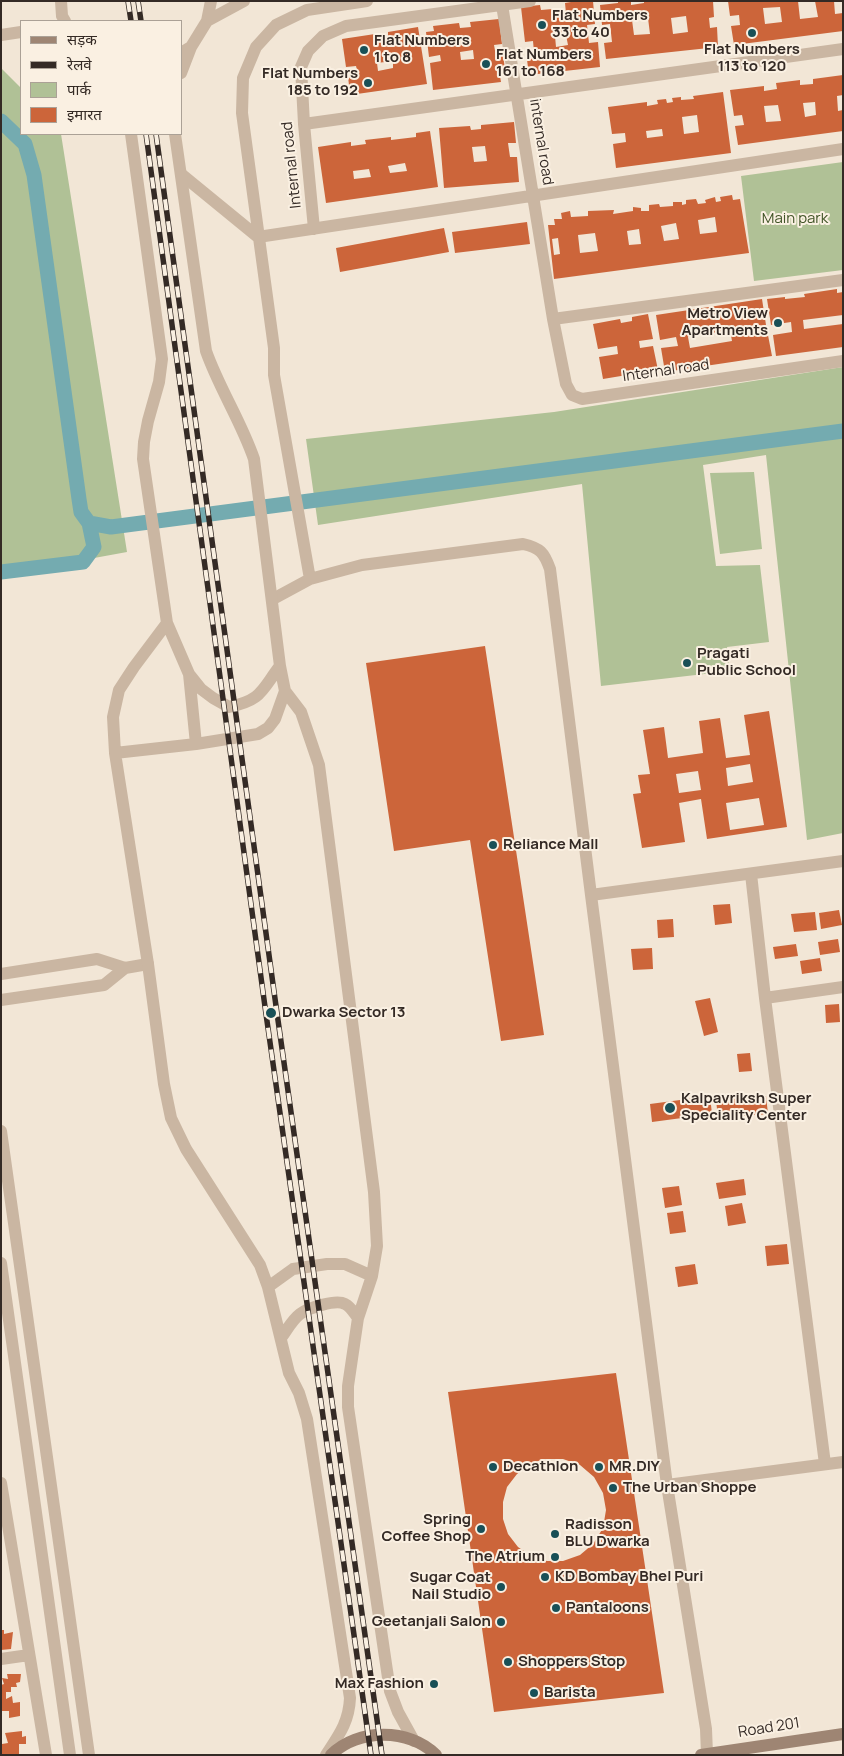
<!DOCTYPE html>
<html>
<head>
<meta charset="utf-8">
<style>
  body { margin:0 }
  #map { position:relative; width:844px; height:1756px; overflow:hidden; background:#f2e6d6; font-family:Manrope,"Noto Sans Devanagari",sans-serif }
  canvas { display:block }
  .frame { position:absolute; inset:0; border:2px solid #342a25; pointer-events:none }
  .legend { position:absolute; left:20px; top:20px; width:162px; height:115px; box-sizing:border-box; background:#faf0e2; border:1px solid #aba196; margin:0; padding:6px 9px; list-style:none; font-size:15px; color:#342a25 }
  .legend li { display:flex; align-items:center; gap:10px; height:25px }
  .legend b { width:25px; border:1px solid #aba196 }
</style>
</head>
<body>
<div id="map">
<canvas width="844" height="1756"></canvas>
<div class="frame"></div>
<ul class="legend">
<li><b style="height:6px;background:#9e8573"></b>सड़क</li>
<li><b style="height:6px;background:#342a25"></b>रेलवे</li>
<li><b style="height:14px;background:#b0c196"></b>पार्क</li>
<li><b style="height:14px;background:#cc653a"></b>इमारत</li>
</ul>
</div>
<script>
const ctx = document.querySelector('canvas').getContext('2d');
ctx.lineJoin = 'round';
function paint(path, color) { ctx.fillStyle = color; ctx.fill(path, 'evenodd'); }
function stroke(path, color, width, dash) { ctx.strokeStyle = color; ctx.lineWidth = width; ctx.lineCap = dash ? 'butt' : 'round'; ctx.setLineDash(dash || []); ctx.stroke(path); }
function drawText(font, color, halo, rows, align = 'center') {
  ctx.font = font + ' Manrope,sans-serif'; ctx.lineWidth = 4; ctx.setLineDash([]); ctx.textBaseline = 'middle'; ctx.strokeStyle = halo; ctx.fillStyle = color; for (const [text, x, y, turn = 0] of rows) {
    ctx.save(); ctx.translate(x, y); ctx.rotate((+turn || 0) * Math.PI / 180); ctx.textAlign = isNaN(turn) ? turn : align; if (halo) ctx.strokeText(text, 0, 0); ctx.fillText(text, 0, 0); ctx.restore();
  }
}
paint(new Path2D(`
  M1,68L21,88V134H61L127,552L1,575Z
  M843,162V270L754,281L741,176Z
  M843,367V833L807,840L766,455L703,465L716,566L760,565L769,642L727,647L730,671L601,686L582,484L318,525L306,439L554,412Z
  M754,472L762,549L720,554L710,473Z`), '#b0c196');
stroke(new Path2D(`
  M1,121L25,144L34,175L79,499L81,512L89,523L111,527L843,431
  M1,572L83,562L94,547L89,523`), '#74abb0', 15);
paint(new Path2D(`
  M577,1H593L595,24L587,25L589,43L598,42L600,67L529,75L526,52H534L533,41L525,42L521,7L540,5L541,10L553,9V14L566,13L565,3ZM566,35L568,45L556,47L555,36Z
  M618,1H631V5L644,3V1H713L714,17L709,18L710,28L717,27L718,47L606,59L604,43L612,42L610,24L602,25L600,5L618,3ZM686,16L688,32L673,34L671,18ZM648,18L650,34L634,35L632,20Z
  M728,1H798L800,19L818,17L815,1H834L835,14L843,13V31L734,45L731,26L740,25L739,15L730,16ZM780,7L782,22L765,24L763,8Z
  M499,19L502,44L494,45L496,56L503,55L505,69L499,70L501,82L433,90L430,63L441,61L440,55L429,57L426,32L434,31L433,26L459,23L460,28L471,27L470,22ZM473,50L474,59L461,60L460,52Z
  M418,27L427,84L350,95L348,76L358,74L356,66L346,67L342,39L375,34L376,39L388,37V32ZM393,61V68L378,71L377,63Z
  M843,75V95L837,96L838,111L843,110V131L738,145L735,126L744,125L742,115L734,116L730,90L764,86V91L777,89L776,83L800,80V85L813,84V79ZM815,102L816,115L805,117L803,103ZM778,105L781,121L766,122L764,106Z
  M723,92L731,153L616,168L613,144L626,142L625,133L612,134L608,107L647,102V106L658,104L657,100L666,99L667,103L673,102L672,98L681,97V100L694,99L693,96ZM697,115L699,132L684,134L682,117ZM662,129L663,136L647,138L646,131Z
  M514,122L516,143H508L510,157H517L519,182L444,188L439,128L470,126L471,130L481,129V125ZM485,146L487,161L474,162L472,147Z
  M430,131L438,187L326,203L318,147L351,142V146L366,144L365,140L391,137V140L416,137V133ZM405,163L407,171L390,173L388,166ZM369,169L371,177L354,179L353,171Z
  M732,195L733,200L740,199L749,253L554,279L548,225H555L554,219H562L561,213L570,211L571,217L588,216V211L614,210L613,214L633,211V207L641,208V211H649V205L659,204L660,207L673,206V202H682V205L686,204V200L696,199L698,204L706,203L705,200L715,197L716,202L721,201L720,197ZM715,217L717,232L700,234L698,220ZM676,223L679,239L664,241L661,226ZM639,229L641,244L629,245L627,231ZM595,233L598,251L580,253L578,235ZM558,238L560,254L554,255L552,239Z
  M527,222L530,244L455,253L452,232Z
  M444,228L449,252L340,272L336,248Z
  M837,289V293L843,292V315L803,320L804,329L843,324V347L776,356L773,335L792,332L791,322L771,325L767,299L785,297V299L805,297L804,294Z
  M762,299L766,325L744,328L745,333L767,330L772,356L665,372L661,348L678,346L676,337L660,340L656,315ZM730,330L732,341L690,348L688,337Z
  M648,314L653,339L639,341L640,348L653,346L658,370L641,373L640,369L626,372L627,375L603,379L599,357L618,354L617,346L598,349L593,324L620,319L621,323L632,321V317Z
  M485,646L544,1035L501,1041L470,840L394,851L366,663Z
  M769,711L787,827L707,839L701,799L679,803L685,842L642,848L633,794L641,793L638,775L650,774L643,730L664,727L668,758L703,753L699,721L720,718L726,758L750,755L744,715ZM750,764L753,782L728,786L726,768ZM698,771L701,790L679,793L676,774ZM759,798L764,825L730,830L726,803Z
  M730,904L732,923L715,925L713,905Z
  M839,910L842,925L821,929L819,913Z
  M815,912L817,930L794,932L791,914Z
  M673,919L674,937L658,938L657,920Z
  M838,939L840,952L820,955L818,942Z
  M796,944L798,956L775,959L773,947Z
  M652,948L653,969L633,970L631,949Z
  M820,958L822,971L802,974L800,961Z
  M710,998L718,1032L704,1036L695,1001Z
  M839,1004L840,1022L826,1023L825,1005Z
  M750,1053L752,1071L739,1072L737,1054Z
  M710,1096L712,1114L652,1122L650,1104Z
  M766,1096L768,1114L718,1118L716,1100Z
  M744,1179L746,1195L719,1199L716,1183Z
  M679,1186L682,1205L665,1208L662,1188Z
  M742,1203L746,1223L728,1226L725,1206Z
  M683,1211L686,1232L670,1234L667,1213Z
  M787,1244L789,1264L767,1266L765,1246Z
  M695,1264L698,1284L678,1287L675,1267Z
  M616,1373L664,1693L494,1712L448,1392ZM544,1459H563L580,1465L594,1477L603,1493L606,1510L603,1528L593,1544L580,1555L563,1561H547L531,1556L518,1547L508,1534L503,1519V1502L507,1487L517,1474L530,1464Z
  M1,1630H4V1634L13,1632L11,1649L1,1650Z
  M7,1674H21L20,1682L16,1683L17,1687H11V1692H6V1699L12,1696L13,1703L20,1702V1716L9,1718V1711H1V1685L4,1684L2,1678L8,1679Z
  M22,1731V1737L26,1736V1744H19V1755H1L2,1744L8,1743L5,1733Z`), '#cc653a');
stroke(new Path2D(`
  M502,5L553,319L566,384L572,395L582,399L843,361
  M304,124L843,49
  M181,174L258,237L843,149
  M314,229L304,124L301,67L308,51L323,36L346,26L530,1
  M553,319L843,280
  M310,579L274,375V348L242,113L243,78L256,47L276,25L307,10L367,1
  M273,599L310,579L362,565L523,544C540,548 544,552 550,569L591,895
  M751,874L765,998L825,1464
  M1,974L97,959L125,968
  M765,998L843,987
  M1,1000L104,985L125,968L148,964
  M1,1131L89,1755
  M1,1263L70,1755
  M1,1483L46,1755
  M667,1485L843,1462
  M1,1659L29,1655
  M707,1754L706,1729L667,1485L591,895L843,861`), '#cab6a2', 12);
stroke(new Path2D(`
  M61,1L62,16L65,21
  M207,21L244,1
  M1,35L21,32
  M181,53L191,47L207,21L211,1
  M181,73L191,47
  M131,134L162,359L159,382L148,421L144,442L143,459L167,623L189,674L201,689L213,698L229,707C262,700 261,691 280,666
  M175,134L206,351C219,388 241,421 254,459L280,666L285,691L301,712L319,765L374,1192L377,1246L372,1276L358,1318L348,1386V1407L390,1691L398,1712L414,1741
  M167,623L134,667L119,690L113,717L115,753L148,964L164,1084L171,1118L186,1149L260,1265L268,1287L289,1373L299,1393L307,1419L350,1698C349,1722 339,1735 326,1755
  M189,674L196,744
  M115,753L196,744L258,734L268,728L275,719L285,691
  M268,1287L293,1269L327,1264H345L372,1276
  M281,1338C287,1330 292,1320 300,1314C308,1308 336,1299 345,1304C351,1307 354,1313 358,1318`), '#cab6a2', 12);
stroke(new Path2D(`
  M331,1755C357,1728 410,1728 436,1755
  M701,1755L843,1734`), '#9e8573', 12);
const rail = new Path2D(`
  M128,1L131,21
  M138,1L141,21
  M146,134L266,1014L371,1755
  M156,134L277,1013L382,1755`);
stroke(rail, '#342a25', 5.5);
stroke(rail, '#faf0e2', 4, [11]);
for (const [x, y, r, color] of [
  [542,25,5,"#195057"],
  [752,33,5,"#195057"],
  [364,50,5,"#195057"],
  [486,64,5,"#195057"],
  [368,83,5,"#195057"],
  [778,323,5,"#195057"],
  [687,663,5,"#195057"],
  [493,845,5,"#195057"],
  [271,1013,6,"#195057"],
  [670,1108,6,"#195057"],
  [493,1467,5,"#195057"],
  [599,1467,5,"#195057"],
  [613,1488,5,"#195057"],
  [481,1529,5,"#195057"],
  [555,1534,5,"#195057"],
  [555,1557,5,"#195057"],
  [545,1577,5,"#195057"],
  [501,1587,5,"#195057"],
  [556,1608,5,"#195057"],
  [501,1622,5,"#195057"],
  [508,1662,5,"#195057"],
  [434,1684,5,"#195057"],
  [534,1693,5,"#195057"]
]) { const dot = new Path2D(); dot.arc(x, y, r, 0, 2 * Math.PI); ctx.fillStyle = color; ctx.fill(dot); stroke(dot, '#faf0e2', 2); }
drawText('bold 15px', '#342a25', '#faf0e2', [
  ["Flat Numbers",552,16],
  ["33 to 40",552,33],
  ["Flat Numbers",374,41],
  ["1 to 8",374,58],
  ["Flat Numbers",752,50,"center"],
  ["113 to 120",752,67,"center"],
  ["Flat Numbers",496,55],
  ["161 to 168",496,72],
  ["Flat Numbers",358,74,"right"],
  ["185 to 192",358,91,"right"],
  ["Metro View",768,314,"right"],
  ["Apartments",768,331,"right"],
  ["Pragati",697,654],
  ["Public School",697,671],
  ["Reliance Mall",503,845],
  ["Dwarka Sector 13",282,1013],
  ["Kalpavriksh Super",681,1099],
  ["Speciality Center",681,1116],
  ["Decathlon",503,1467],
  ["MR.DIY",609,1467],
  ["The Urban Shoppe",623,1488],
  ["Spring",471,1520,"right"],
  ["Coffee Shop",471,1537,"right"],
  ["Radisson",565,1525],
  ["BLU Dwarka",565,1542],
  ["The Atrium",545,1557,"right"],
  ["KD Bombay Bhel Puri",555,1577],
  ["Sugar Coat",491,1578,"right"],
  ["Nail Studio",491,1595,"right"],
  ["Pantaloons",566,1608],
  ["Geetanjali Salon",491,1622,"right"],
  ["Shoppers Stop",518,1662],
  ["Max Fashion",424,1684,"right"],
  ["Barista",544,1693]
], 'left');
drawText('15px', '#342a25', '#faf0e2', [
  ["internal road",541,142,81],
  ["Internal road",292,165,-96],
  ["Internal road",666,371,-8],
  ["Road 201",769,1728,-9]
]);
drawText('15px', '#415427', '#faf0e2', [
  ["Main park",795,219]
]);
</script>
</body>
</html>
